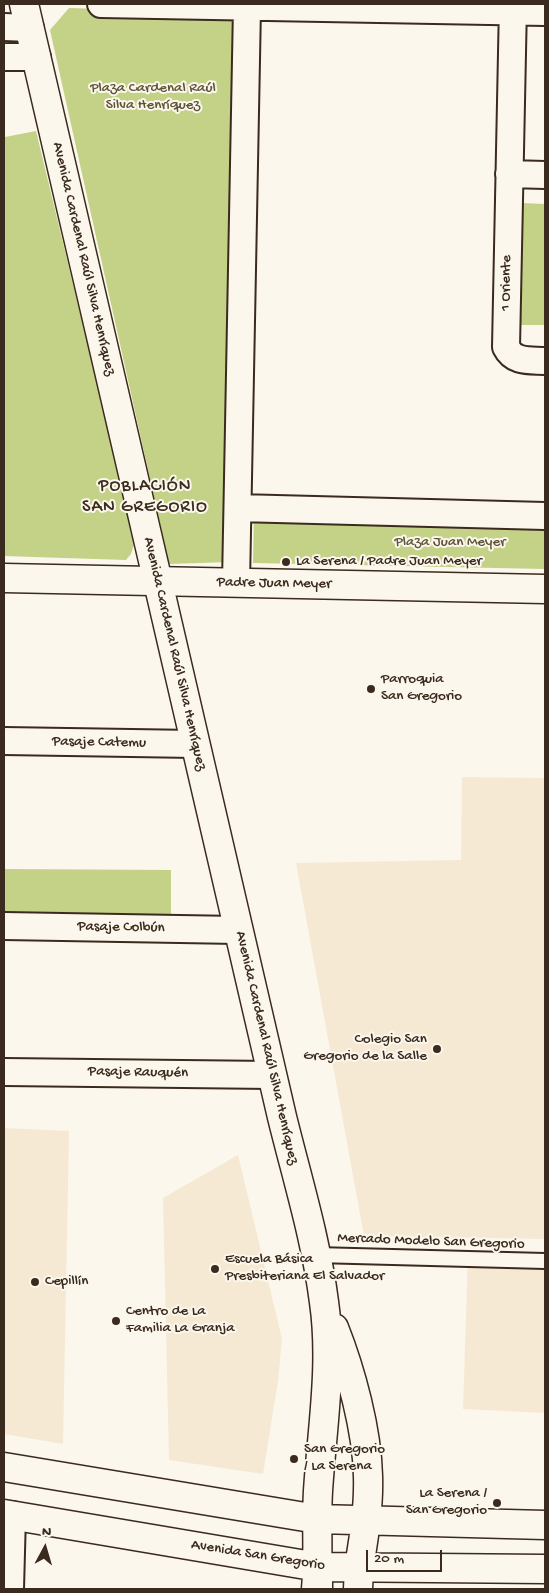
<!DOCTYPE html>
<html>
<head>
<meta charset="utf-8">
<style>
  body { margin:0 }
  #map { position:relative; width:549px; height:1593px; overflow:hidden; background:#fbf7ec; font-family:"Gochi Hand",sans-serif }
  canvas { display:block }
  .frame { position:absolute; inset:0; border:5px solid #3b2a1e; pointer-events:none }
  .north { position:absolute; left:20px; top:1523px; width:50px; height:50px; -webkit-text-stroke:4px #fbf7ec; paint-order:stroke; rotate:6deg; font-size:14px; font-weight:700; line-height:20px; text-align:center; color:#3b2a1e }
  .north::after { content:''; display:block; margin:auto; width:18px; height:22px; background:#3b2a1e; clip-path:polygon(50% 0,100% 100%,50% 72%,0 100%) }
  .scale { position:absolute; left:366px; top:1550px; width:76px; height:22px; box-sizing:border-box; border:2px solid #3b2a1e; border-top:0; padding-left:6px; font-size:15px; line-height:18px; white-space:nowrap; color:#3b2a1e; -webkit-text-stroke:4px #fbf7ec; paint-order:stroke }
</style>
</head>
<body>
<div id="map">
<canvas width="549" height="1593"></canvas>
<div class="frame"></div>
<div class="north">N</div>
<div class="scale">20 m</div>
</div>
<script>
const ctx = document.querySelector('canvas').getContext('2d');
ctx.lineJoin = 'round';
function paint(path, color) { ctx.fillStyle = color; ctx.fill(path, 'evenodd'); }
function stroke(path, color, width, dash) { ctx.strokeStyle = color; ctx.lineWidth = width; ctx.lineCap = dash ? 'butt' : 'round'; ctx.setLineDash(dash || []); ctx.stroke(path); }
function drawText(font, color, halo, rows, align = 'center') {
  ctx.font = font + ' "Gochi Hand",sans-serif'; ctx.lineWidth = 4; ctx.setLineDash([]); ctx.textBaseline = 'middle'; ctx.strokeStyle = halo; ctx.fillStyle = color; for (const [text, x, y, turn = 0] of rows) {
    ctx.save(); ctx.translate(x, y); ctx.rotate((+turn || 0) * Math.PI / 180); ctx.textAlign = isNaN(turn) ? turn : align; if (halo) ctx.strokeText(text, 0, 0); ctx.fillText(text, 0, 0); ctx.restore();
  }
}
paint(new Path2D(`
  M462,777L545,778V1239L364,1236L296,863L461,860Z
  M4,1128L69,1131L63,1444L4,1434Z
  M238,1155L282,1339L278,1381L263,1474L169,1460L163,1198Z
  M468,1252L545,1254V1413L463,1409Z`), '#f6e9d4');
paint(new Path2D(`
  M69,8L234,13L241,19L231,562L169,564L50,30Z
  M36,131L135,541L131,554L126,560L4,556L5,137Z
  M522,203L545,204V325H519Z
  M254,513L545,520V569L253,563Z
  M4,869L171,870V915L4,913Z`), '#c3d287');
const service = new Path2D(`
  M316,1255L545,1261`);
const minor = new Path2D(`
  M101,4L545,12
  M513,4L506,347C514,363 530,360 545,361
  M4,27L30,28
  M4,57H37
  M509,174L545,175
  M238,508L545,516
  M236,583L247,7
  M4,741L195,744
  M4,926L238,930
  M4,1072L272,1075
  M10,1589L12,1515`);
const tertiary = new Path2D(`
  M4,578L545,589`);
const secondary = new Path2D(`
  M24,4L282,1117C297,1178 316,1239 324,1302C333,1364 322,1429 318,1491C316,1524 319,1557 316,1589
  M334,1328C351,1371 367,1430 368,1476C369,1507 364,1537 359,1567
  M4,1467L317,1519L545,1525
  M4,1514L318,1567L545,1569`);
const motorway = new Path2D(`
  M318,1567V1589
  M358,1589L359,1567`);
stroke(service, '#3b2a1e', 18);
stroke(minor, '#3b2a1e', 30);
stroke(tertiary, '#3b2a1e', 31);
stroke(secondary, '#3b2a1e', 31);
stroke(motorway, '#3b2a1e', 31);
stroke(service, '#fbf7ec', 14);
stroke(minor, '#fbf7ec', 26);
stroke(tertiary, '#fbf7ec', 28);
stroke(secondary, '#fbf7ec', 28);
stroke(motorway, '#fbf7ec', 28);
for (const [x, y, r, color] of [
  [286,562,5,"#3b2a1e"],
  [371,689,5,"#3b2a1e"],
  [437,1049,5,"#3b2a1e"],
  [215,1269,5,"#3b2a1e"],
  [35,1282,5,"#3b2a1e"],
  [116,1321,5,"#3b2a1e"],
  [294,1459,5,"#3b2a1e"],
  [497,1503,5,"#3b2a1e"]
]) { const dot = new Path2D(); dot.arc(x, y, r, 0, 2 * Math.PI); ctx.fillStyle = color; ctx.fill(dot); stroke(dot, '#fbf7ec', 2); }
drawText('15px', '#5d5438', '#fbf7ec', [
  ["Plaza Cardenal Raúl",153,89],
  ["Silva Henríquez",153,106],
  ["Plaza Juan Meyer",450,543]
]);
drawText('15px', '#3b2a1e', '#fbf7ec', [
  ["Avenida Cardenal Raúl Silva Henríquez",83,259,77],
  ["1 Oriente",507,283,-89],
  ["Padre Juan Meyer",274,584,1],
  ["Avenida Cardenal Raúl Silva Henríquez",174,654,77],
  ["Pasaje Catemu",99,743,1],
  ["Pasaje Colbún",121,928,1],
  ["Avenida Cardenal Raúl Silva Henríquez",266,1048,77],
  ["Pasaje Rauquén",138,1073,1],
  ["Mercado Modelo San Gregorio",431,1242,2],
  ["Avenida San Gregorio",258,1556,9]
]);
drawText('15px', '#3b2a1e', '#fbf7ec', [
  ["La Serena / Padre Juan Meyer",296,562],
  ["Parroquia",381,680],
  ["San Gregorio",381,697],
  ["Colegio San",427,1040,"right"],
  ["Gregorio de la Salle",427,1057,"right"],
  ["Escuela Básica",225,1260],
  ["Presbiteriana El Salvador",225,1277],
  ["Cepillín",45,1282],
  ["Centro de La",126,1312],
  ["Familia La Granja",126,1329],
  ["San Gregorio",304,1450],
  ["/ La Serena",304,1467],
  ["La Serena /",487,1494,"right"],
  ["San Gregorio",487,1511,"right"]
], 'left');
ctx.letterSpacing = '1px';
drawText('18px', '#3b2a1e', '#fbf7ec', [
  ["POBLACIÓN",145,487],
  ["SAN GREGORIO",145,508]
]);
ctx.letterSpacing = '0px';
</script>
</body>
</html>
